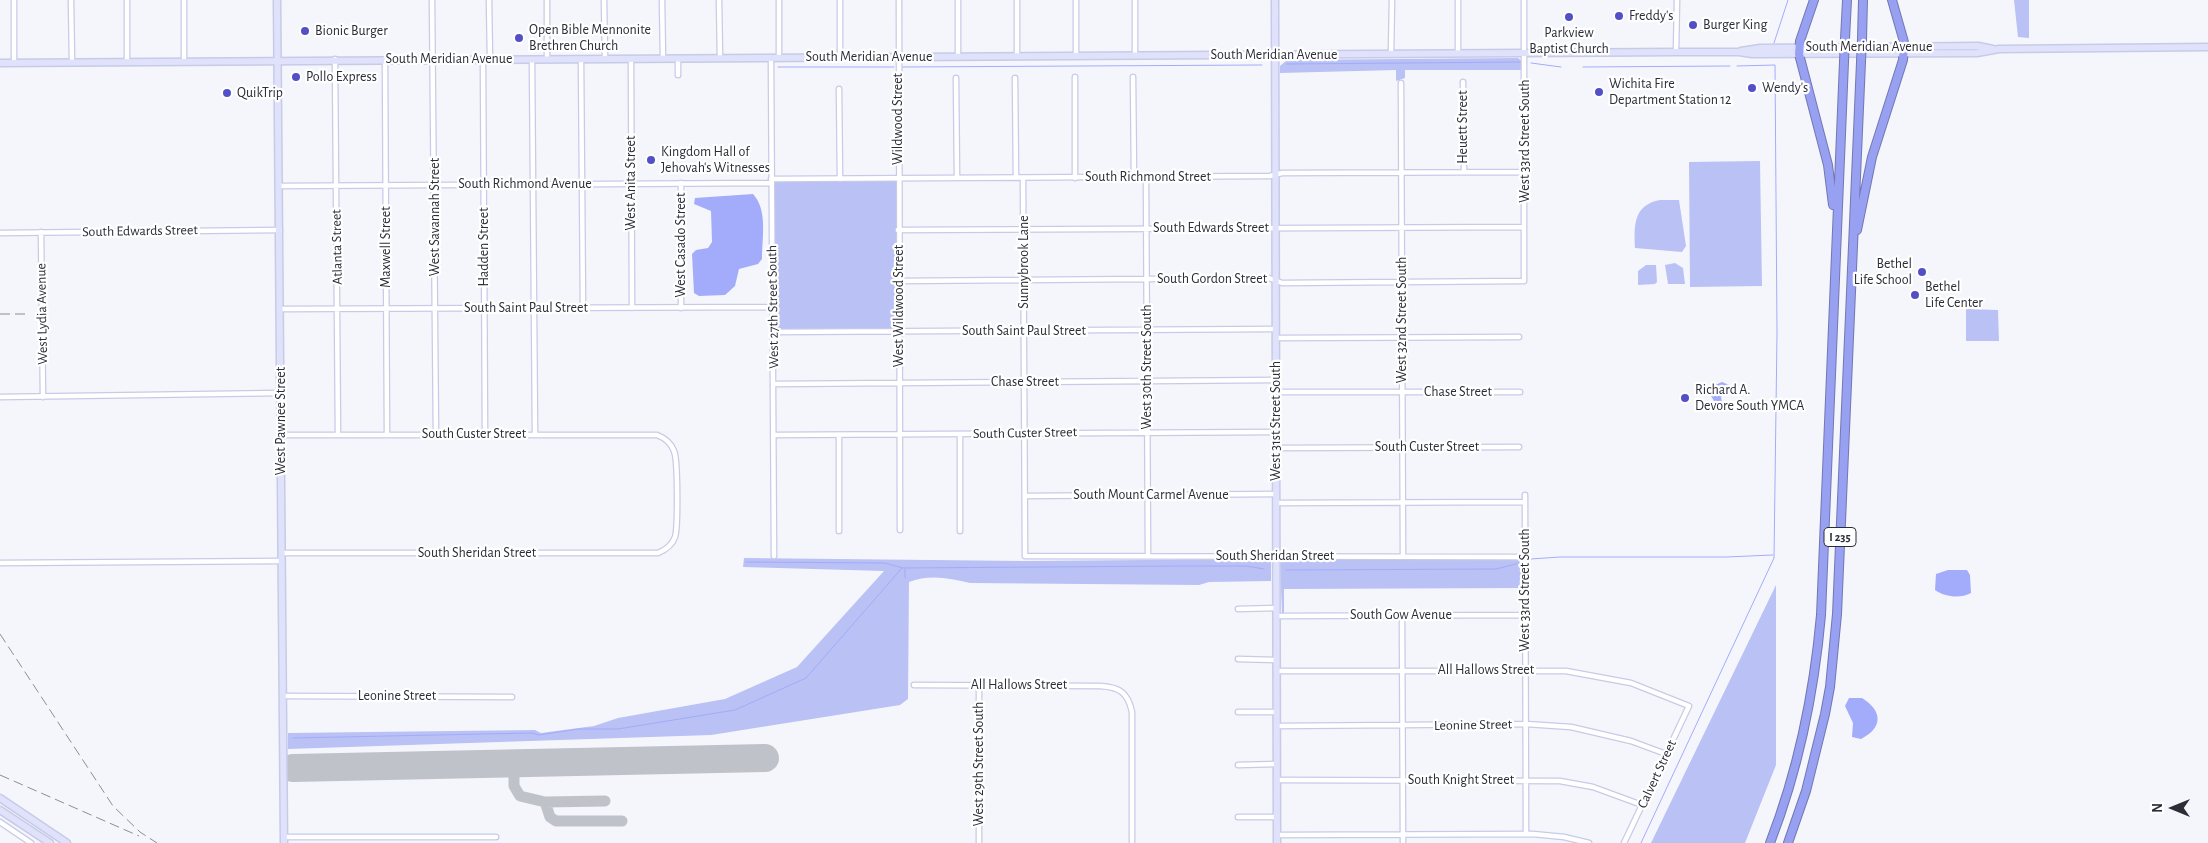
<!DOCTYPE html>
<html>
<head>
<meta charset="utf-8">
<style>
  body { margin:0 }
  #map { position:relative; width:2208px; height:843px; overflow:hidden; background:#f5f6fc; font-family:"Alegreya Sans",sans-serif }
  canvas { display:block }
  .north { position:absolute; left:2148px; top:783px; width:50px; height:50px; -webkit-text-stroke:4px #fff; paint-order:stroke; rotate:270deg; font-size:14px; font-weight:700; line-height:20px; text-align:center; color:#2b2d37 }
  .north::after { content:''; display:block; margin:auto; width:18px; height:22px; background:#2b2d37; clip-path:polygon(50% 0,100% 100%,50% 72%,0 100%) }
</style>
</head>
<body>
<div id="map">
<canvas width="2208" height="843"></canvas>
<div class="north">N</div>
</div>
<script>
const ctx = document.querySelector('canvas').getContext('2d');
ctx.lineJoin = 'round';
function paint(path, color) { ctx.fillStyle = color; ctx.fill(path, 'evenodd'); }
function stroke(path, color, width, dash) { ctx.strokeStyle = color; ctx.lineWidth = width; ctx.lineCap = dash ? 'butt' : 'round'; ctx.setLineDash(dash || []); ctx.stroke(path); }
function drawText(font, color, halo, rows, align = 'center') {
  ctx.font = font + ' "Alegreya Sans",sans-serif'; ctx.lineWidth = 4.5; ctx.setLineDash([]); ctx.textBaseline = 'middle'; ctx.strokeStyle = halo; ctx.fillStyle = color; for (const [text, x, y, turn = 0] of rows) {
    ctx.save(); ctx.translate(x, y); ctx.rotate((+turn || 0) * Math.PI / 180); ctx.textAlign = isNaN(turn) ? turn : align; if (halo) ctx.strokeText(text, 0, 0); ctx.fillText(text, 0, 0); ctx.restore();
  }
}
paint(new Path2D(`
  M2014,0H2029V38L2018,37Z
  M1518,58L1522,61V70H1405V78L1396,81V70L1280,73V66L1287,60Z
  M1760,161L1762,286L1690,287L1689,162Z
  M898,178L899,331L773,332L771,179Z
  M1660,200H1679L1686,246L1682,252L1635,248C1634,226 1633,205 1660,200Z
  M1675,263L1683,268L1685,284H1668L1665,265Z
  M1646,265H1656L1657,282L1655,284L1638,285V271Z
  M1966,309L1998,310L1999,341H1966Z
  M744,558L1024,561L1265,559L1271,561V581L1209,582L1199,585L970,583C950,578 929,574 909,582L908,699L900,705L711,735L288,749V733L535,730L541,733L594,726L618,718L725,699L797,667L884,571L743,567Z
  M1286,559H1518L1522,565V588L1284,589V613H1282L1280,563Z
  M1776,585V765L1745,843H1651Z`), '#bac1f4');
paint(new Path2D(`
  M753,194C768,210 762,238 762,259L758,264L739,269L735,286L725,295L699,296L694,293L692,254L696,250L708,248L712,242L711,211L694,204L695,198Z
  M1722,382L1729,385L1721,397L1722,403L1714,401L1710,394L1713,386Z
  M1948,570H1967L1970,575L1971,593C1960,599 1945,597 1935,590L1936,574Z
  M1849,698H1862C1883,711 1883,728 1861,739L1852,737L1853,723L1845,706Z`), '#a3abfb');
stroke(new Path2D(`
  M1774,43L1788,0
  M1531,63L1561,67
  M1287,64L1521,62
  M778,67H894
  M902,67L1262,65
  M1583,67L1730,66
  M1531,559L1560,557H1726L1773,555
  M746,562L885,563L903,568L1180,566H1246L1264,569
  M905,569V578
  M1286,570L1496,569L1520,563
  M293,738L532,733L539,735L578,729H618L735,710L806,678L902,568
  M1641,843L1774,558L1777,333L1775,65L1737,66`), '#a3abfb', 1);
stroke(new Path2D(`
  M514,763V786L520,796L545,802L605,801
  M545,802L550,817L556,821H622`), '#c0c2c9', 11);
stroke(new Path2D(`
  M293,768L765,758`), '#c0c2c9', 28);
const street = new Path2D(`
  M14,0V63
  M71,0L72,62
  M127,0V61
  M184,0V60
  M432,0L436,435
  M489,0L490,59
  M547,0V59
  M604,0L605,58
  M662,0L663,58
  M719,0L720,58
  M840,0V58
  M899,0L900,530
  M958,0V57
  M1017,0V56
  M1076,0V56
  M1135,0V56
  M1458,0V53
  M1676,52L1677,0
  M1391,54L1392,0
  M678,58V75
  M771,58L774,556
  M779,58V0
  M335,59L338,435
  M385,59L387,435
  M483,59L485,434
  M532,59L535,434
  M581,59L583,308
  M631,59L632,308
  M1133,77L1134,178
  M956,78L957,178
  M1015,78L1016,178
  M1463,82L1464,172
  M1401,83L1403,556
  M839,89L840,179
  M1023,178L1025,556L1525,557
  M1075,178V77
  M1146,178L1148,556
  M771,179L1270,176L1282,173L1525,172
  M681,183V308
  M279,186L772,183
  M898,230L1524,227
  M41,232L43,397
  M0,233L280,230
  M898,281L1269,278L1282,283L1524,281V0
  M281,309L772,307
  M773,332L1276,329
  M1276,338L1519,337
  M773,384L1276,380
  M1276,392H1520
  M0,397L281,393
  M960,434V531
  M281,435H657C665,438 671,443 674,451C678,460 678,528 675,537C672,546 665,550 658,553H282
  M774,435L1276,432
  M1276,448L1519,447
  M1525,495L1526,834
  M1025,496L1276,494
  M1276,503L1525,502
  M839,531V435
  M0,563L282,561
  M1238,609L1276,608
  M1402,615L1403,843
  M1276,616L1525,615
  M1238,659L1276,660
  M1277,671H1566L1631,683L1689,706L1624,843
  M914,685L1100,686C1120,687 1128,693 1132,712V843
  M979,685V843
  M283,696L512,697
  M1238,712H1277
  M1277,726L1526,724L1571,727L1631,741L1666,754
  M1238,765L1277,764
  M1277,780L1560,781L1593,787L1642,805
  M1238,817H1277
  M0,822L31,843
  M1277,835L1533,834L1564,837L1589,843
  M284,837H496`);
const secondary = new Path2D(`
  M277,0L284,843
  M1275,0L1277,843
  M1741,51L1760,48L1978,46L1993,49
  M0,63L1676,52H1739L1752,54L1977,53L1999,49L2208,47
  M0,798L67,843
  M0,810L50,843`);
const highway = new Path2D(`
  M1814,0L1800,41L1799,54L1828,165L1833,205
  M1845,39L1847,0
  M1862,39L1863,0
  M1857,230L1872,157L1903,60L1904,42L1892,0
  M1770,843C1799,768 1814,694 1821,615L1844,62
  M1788,843L1806,791L1825,714L1830,687L1837,614L1861,62`);
stroke(street, '#c7cbe7', 7);
stroke(secondary, '#c7cbe7', 9);
stroke(highway, '#7278b1', 10);
stroke(street, '#fff', 4.5);
stroke(secondary, '#e0e2fb', 6);
stroke(highway, '#98a0f2', 8);
stroke(new Path2D(`
  M0,314H28
  M0,634L113,806L140,832L157,843
  M0,775L139,836`), '#8c8d96', 1, [10, 5]);
const highwayBridge = new Path2D(`
  M1844,62L1845,39
  M1861,62L1862,39`);
stroke(highwayBridge, '#7278b1', 10, []);
stroke(highwayBridge, '#98a0f2', 8);
for (const [x, y, r, color] of [
  [1619,16,5,"#534fc6"],
  [1569,17,5,"#534fc6"],
  [1693,25,5,"#534fc6"],
  [305,31,5,"#534fc6"],
  [519,38,5,"#534fc6"],
  [296,77,5,"#534fc6"],
  [1752,88,5,"#534fc6"],
  [1599,92,5,"#534fc6"],
  [227,93,5,"#534fc6"],
  [651,160,5,"#534fc6"],
  [1922,272,5,"#534fc6"],
  [1915,295,5,"#534fc6"],
  [1685,398,5,"#534fc6"]
]) { const dot = new Path2D(); dot.arc(x, y, r, 0, 2 * Math.PI); ctx.fillStyle = color; ctx.fill(dot); stroke(dot, '#fff', 2); }
for (const [x, y, w] of [
  [1840,537,32]
]) { const box = new Path2D(); box.roundRect(x - w / 2, y - 9.5, w, 19, 4); ctx.fillStyle = '#fff'; ctx.fill(box); stroke(box, '#2b2d37', 1); }
drawText('bold 12px', '#2b2d37', null, [
  ["I 235",1840,537]
]);
drawText('14px', '#2b2d37', '#fff', [
  ["Freddy's",1629,16],
  ["Burger King",1703,25],
  ["Open Bible Mennonite",529,30],
  ["Brethren Church",529,46],
  ["Bionic Burger",315,31],
  ["Parkview",1569,33,"center"],
  ["Baptist Church",1569,49,"center"],
  ["Pollo Express",306,77],
  ["Wichita Fire",1609,84],
  ["Department Station 12",1609,100],
  ["Wendy's",1762,88],
  ["QuikTrip",237,93],
  ["Kingdom Hall of",661,152],
  ["Jehovah's Witnesses",661,168],
  ["Bethel",1912,264,"right"],
  ["Life School",1912,280,"right"],
  ["Bethel",1925,287],
  ["Life Center",1925,303],
  ["Richard A.",1695,390],
  ["Devore South YMCA",1695,406]
], 'left');
drawText('14px', '#2b2d37', '#fff', [
  ["South Meridian Avenue",1869,47],
  ["South Meridian Avenue",1274,55],
  ["South Meridian Avenue",869,57],
  ["South Meridian Avenue",449,59],
  ["Wildwood Street",898,119,-90],
  ["Heuett Street",1463,127,-90],
  ["West 33rd Street South",1525,141,-90],
  ["South Richmond Street",1148,177],
  ["West Anita Street",631,183,-90],
  ["South Richmond Avenue",525,184],
  ["West Savannah Street",435,217,-90],
  ["South Edwards Street",1211,228],
  ["South Edwards Street",140,231,-1],
  ["West Casado Street",681,245,-90],
  ["Atlanta Street",337,247,-91],
  ["Maxwell Street",386,247,-90],
  ["Hadden Street",484,247,-90],
  ["Sunnybrook Lane",1024,262,-90],
  ["South Gordon Street",1212,279],
  ["West Wildwood Street",899,306,-90],
  ["West 27th Street South",773,307,-91],
  ["South Saint Paul Street",526,308],
  ["West Lydia Avenue",42,314,-91],
  ["West 32nd Street South",1402,320,-90],
  ["South Saint Paul Street",1024,331],
  ["West 30th Street South",1147,367,-90],
  ["Chase Street",1025,382],
  ["Chase Street",1458,392],
  ["West Pawnee Street",281,421,-90],
  ["West 31st Street South",1276,421,-90],
  ["South Custer Street",1025,433,-1],
  ["South Custer Street",474,434],
  ["South Custer Street",1427,447],
  ["South Mount Carmel Avenue",1151,495],
  ["South Sheridan Street",477,553],
  ["South Sheridan Street",1275,556],
  ["West 33rd Street South",1525,590,-90],
  ["South Gow Avenue",1401,615],
  ["All Hallows Street",1486,670],
  ["All Hallows Street",1019,685],
  ["Leonine Street",397,696],
  ["Leonine Street",1473,725,-1],
  ["West 29th Street South",979,764,-90],
  ["Calvert Street",1657,774,-65],
  ["South Knight Street",1461,780]
]);
</script>
</body>
</html>
